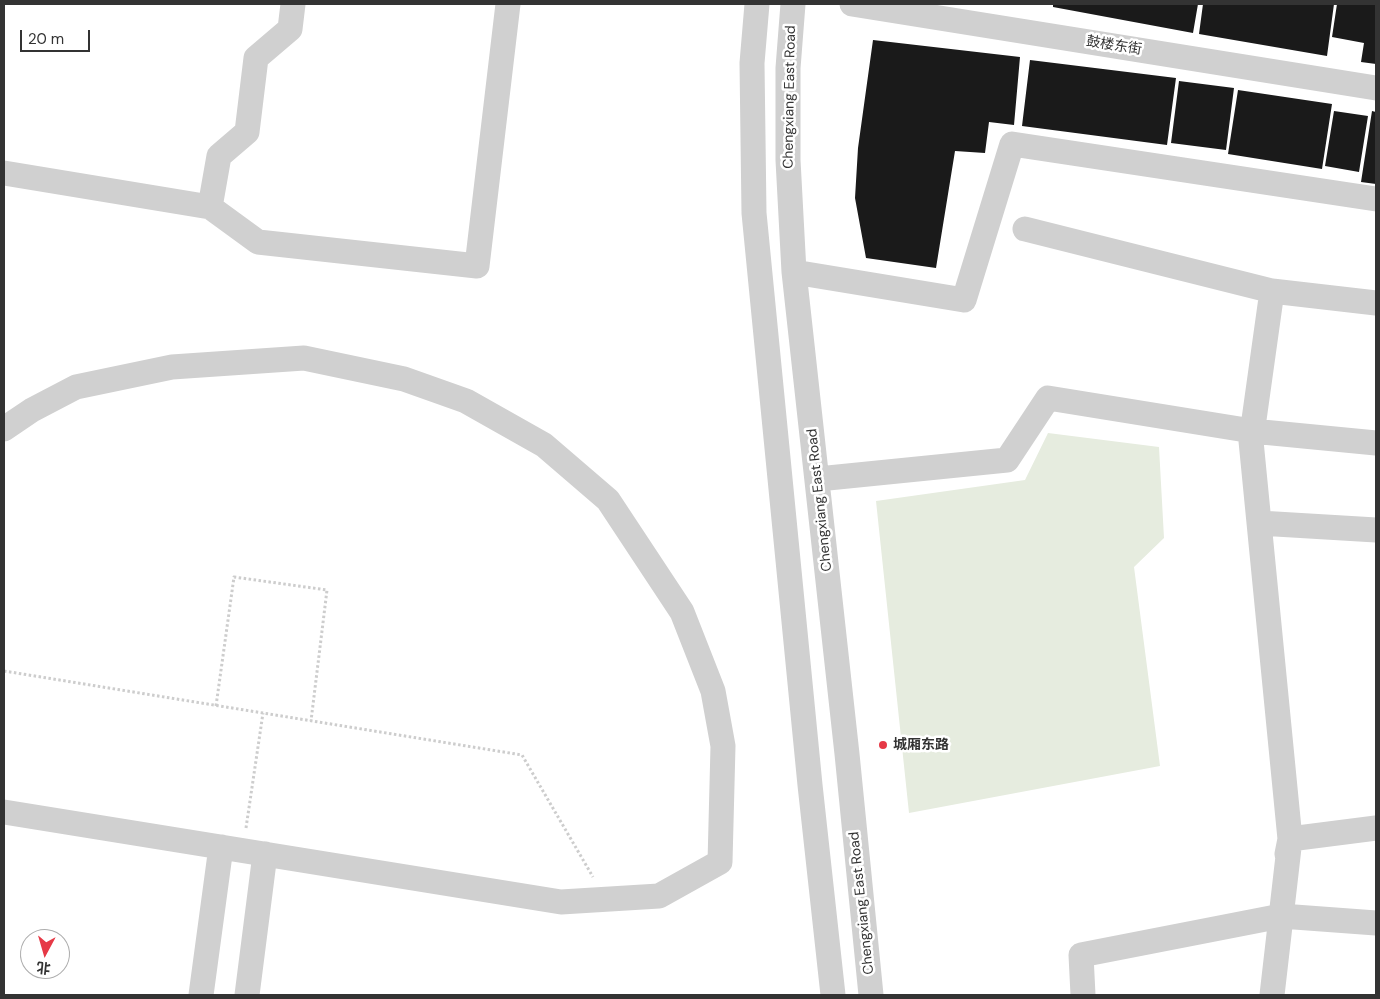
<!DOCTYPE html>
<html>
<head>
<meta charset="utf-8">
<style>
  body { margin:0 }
  #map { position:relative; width:1380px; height:999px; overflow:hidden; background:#fff; font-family:"DM Sans","Noto Sans SC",sans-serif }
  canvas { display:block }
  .frame { position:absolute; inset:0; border:5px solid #333; pointer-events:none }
  .north { position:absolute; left:20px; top:929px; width:50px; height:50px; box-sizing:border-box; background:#fff; border:1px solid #adadad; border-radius:50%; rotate:186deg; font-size:14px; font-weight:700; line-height:20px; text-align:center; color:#333 }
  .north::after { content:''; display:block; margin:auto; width:18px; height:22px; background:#e63946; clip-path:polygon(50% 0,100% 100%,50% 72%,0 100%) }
  .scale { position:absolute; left:20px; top:30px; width:70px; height:22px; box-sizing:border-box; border:2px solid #333; border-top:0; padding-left:6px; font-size:15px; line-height:18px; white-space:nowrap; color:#333; -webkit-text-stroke:4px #fff; paint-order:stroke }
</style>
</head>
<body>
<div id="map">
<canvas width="1380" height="999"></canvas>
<div class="frame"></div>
<div class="north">北</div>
<div class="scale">20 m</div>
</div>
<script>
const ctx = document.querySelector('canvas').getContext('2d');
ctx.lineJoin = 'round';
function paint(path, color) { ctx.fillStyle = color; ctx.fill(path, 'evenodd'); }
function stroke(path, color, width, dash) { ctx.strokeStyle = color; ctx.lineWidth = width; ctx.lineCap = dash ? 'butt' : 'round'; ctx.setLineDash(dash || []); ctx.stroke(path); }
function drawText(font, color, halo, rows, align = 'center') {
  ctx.font = font + ' "DM Sans","Noto Sans SC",sans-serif'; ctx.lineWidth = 5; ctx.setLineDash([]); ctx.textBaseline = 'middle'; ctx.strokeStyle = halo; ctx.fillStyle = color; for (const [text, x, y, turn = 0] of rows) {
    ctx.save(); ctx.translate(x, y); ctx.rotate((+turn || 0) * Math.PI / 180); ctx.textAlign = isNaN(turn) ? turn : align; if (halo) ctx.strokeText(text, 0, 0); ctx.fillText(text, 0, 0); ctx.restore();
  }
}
paint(new Path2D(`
  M1048,433L1159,447L1164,538L1134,567L1160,766L909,813L876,501L1025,480Z`), '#e6ecdf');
paint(new Path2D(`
  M1053,4H1198L1193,33L1053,7Z
  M1203,4H1334L1327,56L1199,34Z
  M1337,4H1376V64L1361,62L1364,43L1332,37Z
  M873,40L1020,57L1014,125L989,122L985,153L955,151L936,268L866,258L855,198L858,148Z
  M1030,60L1176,78L1167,145L1022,126Z
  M1179,81L1234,88L1226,150L1171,143Z
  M1238,90L1332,104L1322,169L1228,154Z
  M1334,111L1368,116L1359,172L1325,166Z
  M1372,111L1376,112V184L1361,182Z`), '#1a1a1a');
stroke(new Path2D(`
  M4,671L522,755L593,877
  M216,706L234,577L327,590L311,721
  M246,828L263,713`), '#cdcdcd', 3, [2.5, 2.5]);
stroke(new Path2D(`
  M757,4L752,63L754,213L810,785L833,995
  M793,4L788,68V160L794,272L847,754L871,995
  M852,4L1376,88
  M4,173L210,207L258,242L477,266L508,4
  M210,207L219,156L247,132L256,58L290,29L293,4
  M1025,229L1272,291L1376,303
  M794,272L964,300L1012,144L1376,199
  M1272,291L1251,441L1290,839L1272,995
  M4,429L32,410L76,387L172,367L304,358L404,379L466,401L544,445L608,500L682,612L713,691L723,746L720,862L659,896L561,902L4,812
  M818,479L1007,460L1048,398L1252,431L1376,443
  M1259,523L1376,530
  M1287,854L1290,839L1376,828
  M201,995L221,847
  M247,995L265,854
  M1083,995L1081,955L1281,916L1376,923`), '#d0d0d0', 25);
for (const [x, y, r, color] of [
  [883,745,5,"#e63946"]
]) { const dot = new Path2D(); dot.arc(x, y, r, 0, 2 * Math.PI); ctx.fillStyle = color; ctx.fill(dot); stroke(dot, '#fff', 2); }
drawText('14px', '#333', '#fff', [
  ["鼓楼东街",1114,46,9],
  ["Chengxiang East Road",790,97,-89],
  ["Chengxiang East Road",820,500,-96],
  ["Chengxiang East Road",862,903,-96]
]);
drawText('bold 14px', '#333', '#fff', [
  ["城厢东路",893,745]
], 'left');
</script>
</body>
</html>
